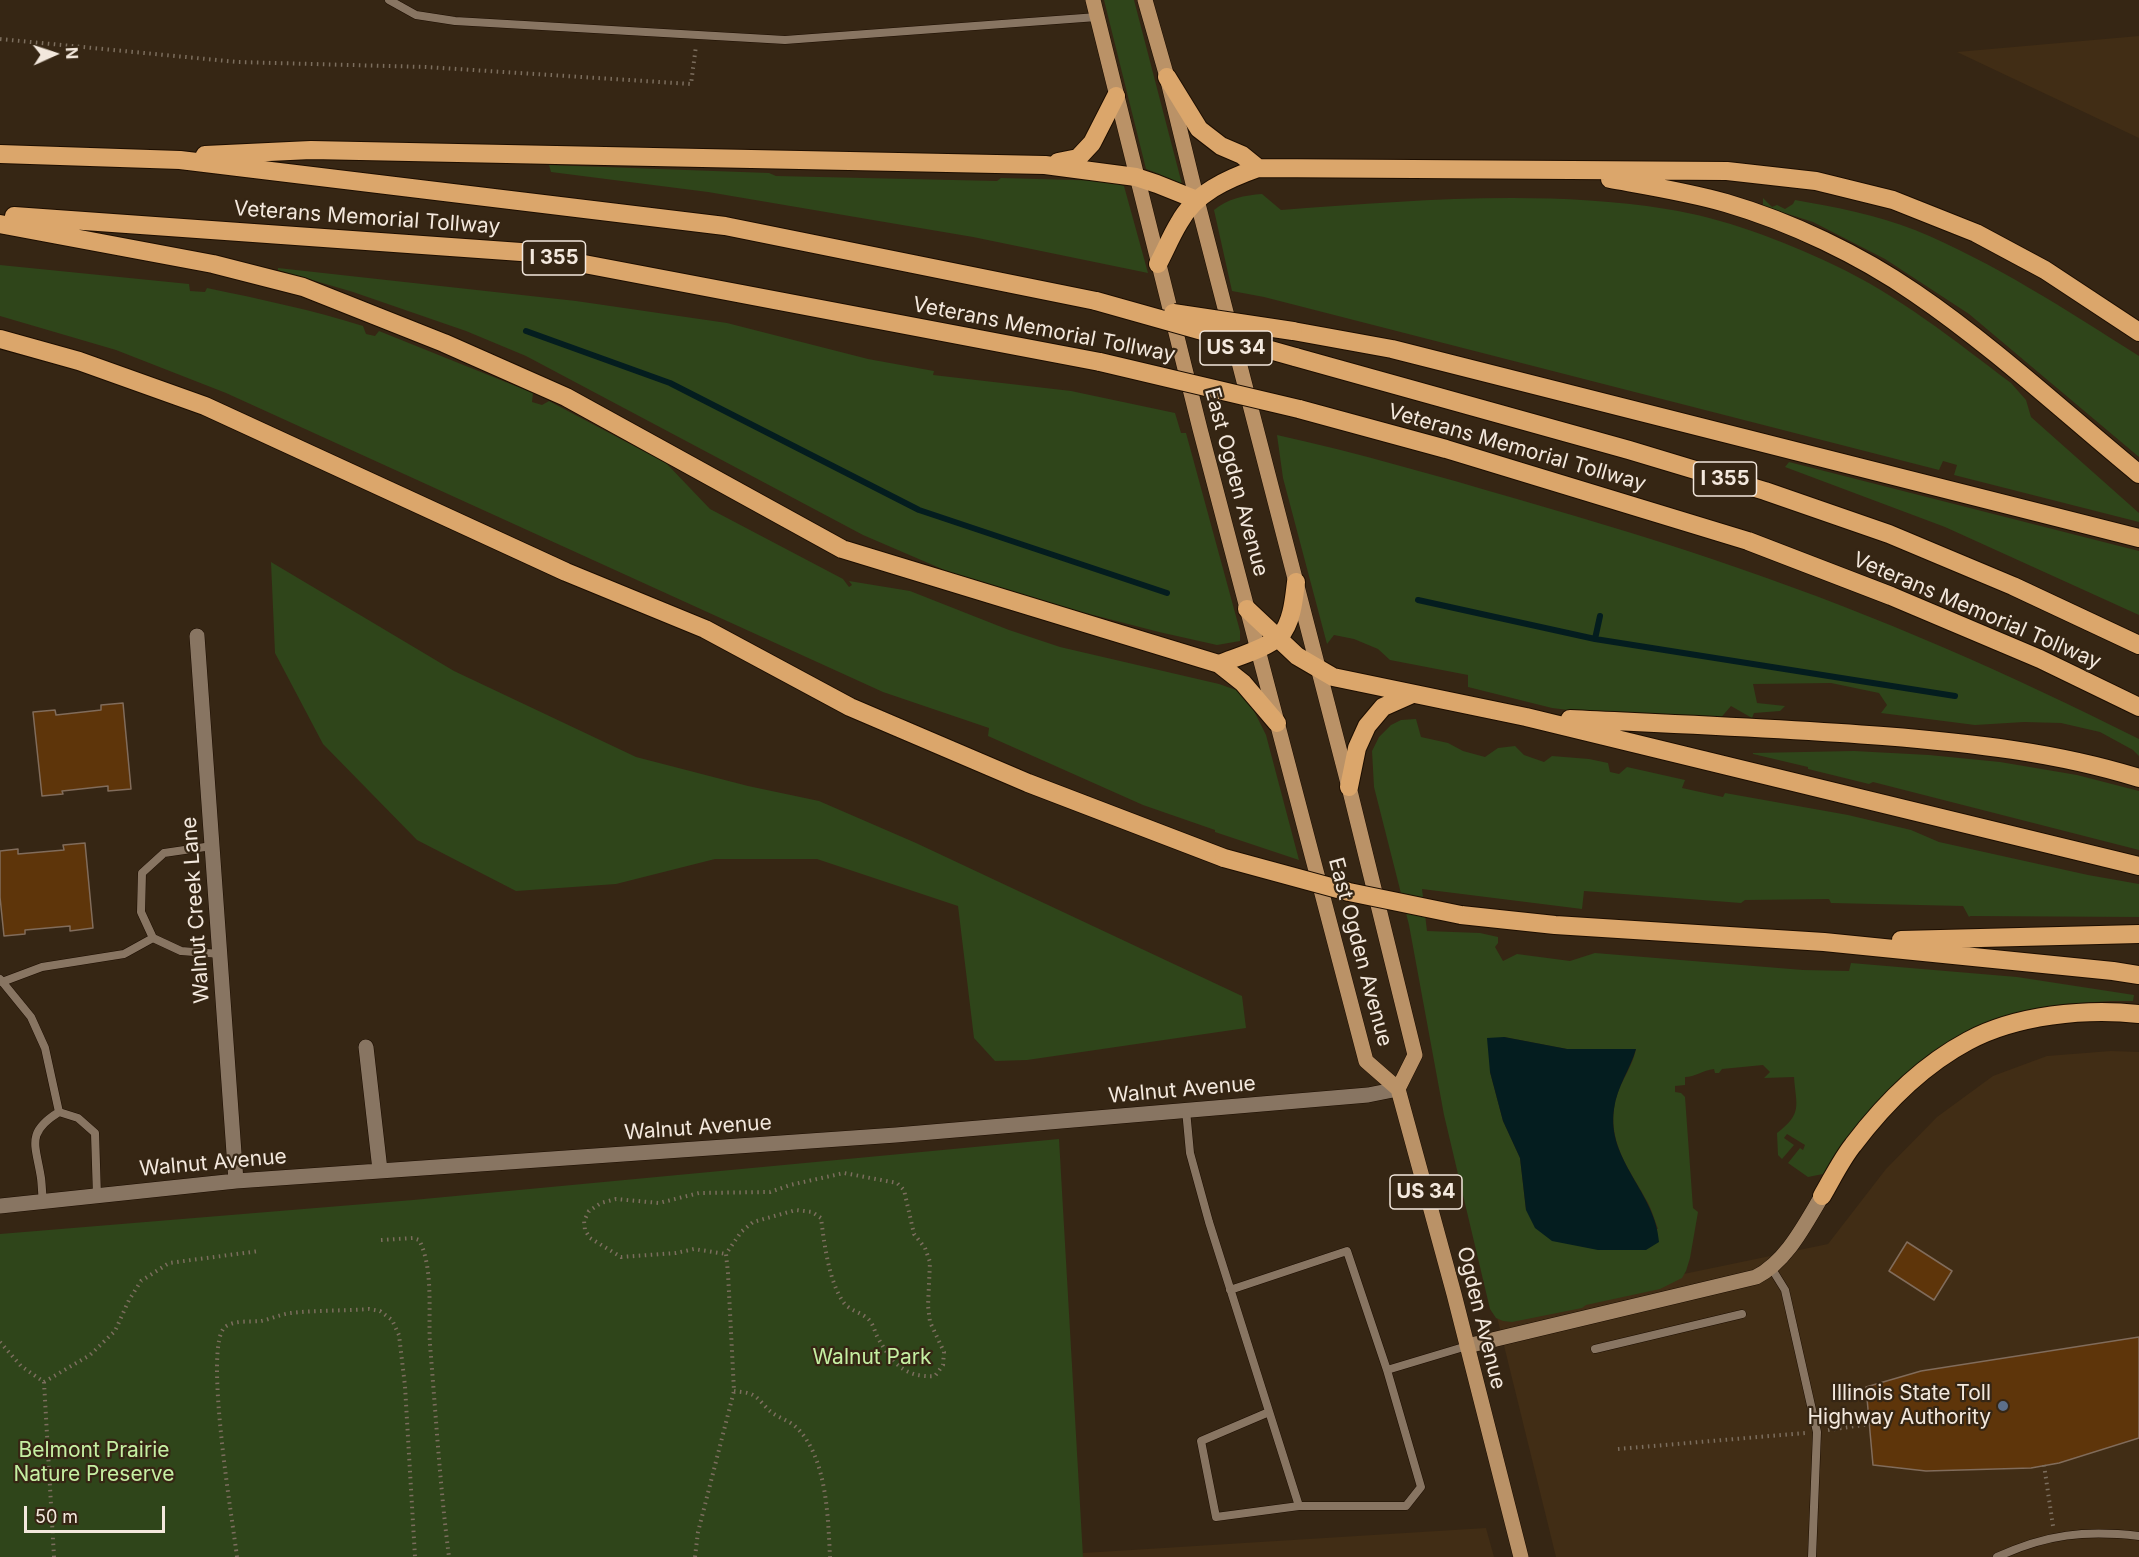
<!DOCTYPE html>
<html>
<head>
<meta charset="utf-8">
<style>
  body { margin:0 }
  #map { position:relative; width:2139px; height:1557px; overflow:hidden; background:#362614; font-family:Inter,sans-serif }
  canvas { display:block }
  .north { position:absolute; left:24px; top:24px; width:60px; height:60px; -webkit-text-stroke:4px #362614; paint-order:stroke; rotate:87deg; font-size:16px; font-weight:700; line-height:24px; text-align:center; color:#f3e8dd }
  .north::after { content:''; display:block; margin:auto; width:21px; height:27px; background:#f3e8dd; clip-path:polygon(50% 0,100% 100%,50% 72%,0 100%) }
  .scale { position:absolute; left:24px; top:1506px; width:141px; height:27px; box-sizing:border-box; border:3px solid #f3e8dd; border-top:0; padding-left:8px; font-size:18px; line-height:21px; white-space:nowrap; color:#f3e8dd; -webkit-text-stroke:4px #362614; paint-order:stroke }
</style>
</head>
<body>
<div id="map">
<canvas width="2139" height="1557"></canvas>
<div class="north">N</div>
<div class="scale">50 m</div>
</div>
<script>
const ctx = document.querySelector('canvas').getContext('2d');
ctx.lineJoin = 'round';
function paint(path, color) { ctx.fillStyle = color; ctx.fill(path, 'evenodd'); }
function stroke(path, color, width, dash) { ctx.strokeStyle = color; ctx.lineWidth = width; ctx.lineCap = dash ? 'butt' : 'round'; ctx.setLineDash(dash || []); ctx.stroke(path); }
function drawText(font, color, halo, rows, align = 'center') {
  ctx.font = font + ' Inter,sans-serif'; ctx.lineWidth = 4.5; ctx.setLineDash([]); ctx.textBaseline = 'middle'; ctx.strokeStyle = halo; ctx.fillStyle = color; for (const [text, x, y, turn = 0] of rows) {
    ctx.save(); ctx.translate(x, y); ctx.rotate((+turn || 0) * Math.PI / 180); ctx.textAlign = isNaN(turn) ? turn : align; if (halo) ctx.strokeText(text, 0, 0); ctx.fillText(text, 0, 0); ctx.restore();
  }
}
paint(new Path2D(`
  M2139,36V138L1957,52Z
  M2111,1051L2139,1052V1557H1556L1496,1313L1828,1244L1886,1169L1937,1117L1993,1076L2047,1056Z
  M1486,1528L1494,1557H1083V1553Z`), '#412d15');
paint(new Path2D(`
  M1104,0H1134L1183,188L1159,174L1146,169Z
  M549,165L769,173L776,176L997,181L1001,178L1111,181L1124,186L1148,273L973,237L708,192L551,172Z
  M1262,194L1281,210C1408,201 1539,189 1666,209C1724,218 1781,240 1834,265C1898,295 1954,340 2011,383L2026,400L2031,417L2139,513V522L1954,475L1957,465L1943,461L1939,470L1264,297L1232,291L1214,210C1227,199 1245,195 1262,194Z
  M1763,198L1772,207L1777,205L1785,209L1793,204L1795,200C1835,207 1877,215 1915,230C1995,263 2066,310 2139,356V457L1969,314L1885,259L1813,222L1763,206Z
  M0,265L189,284L190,291L205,292L207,288C260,299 312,310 363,326L366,334L375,336L379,331L533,393L532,402L542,405L549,401L666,463L710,509L843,579L849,587L852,585L849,581L910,591L1009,630L1060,647L1219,684L1239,691L1252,707L1266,735L1299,860L1215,832V830L1143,805L988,736L989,728L883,692L226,393L116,350L0,316Z
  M278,268L576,301L727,323L868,359L934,371L933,375L1071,391L1175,413L1181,433H1186L1240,631V641L1217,645L1159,632L1012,594L949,572L863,535L526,356L466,331L353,292L278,270Z
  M1277,435C1358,453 1438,476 1517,499C1592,521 1668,543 1741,569C1878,616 2010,674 2139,739V756L2133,750L2100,732L2061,723L2024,722L1975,725L1881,713L1887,705L1879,693L1831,683L1753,684L1757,703L1785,706L1780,711L1754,713L1752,718L1731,706L1718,721L1641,719L1552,708L1468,687V675L1390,660L1378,649L1354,639L1334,635L1327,644L1283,478Z
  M1789,462L2139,551V615L1945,527L1785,467Z
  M271,562L454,671L636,757L748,786L819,801L916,843L1242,996L1246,1028L1027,1060L995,1061L974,1038L958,906L817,859H715L616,884L516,891L417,840L323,744L275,653Z
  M1416,719L1421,737L1448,743L1463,751L1485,757L1498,748L1515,746L1524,755L1544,762L1552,756L1589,759L1608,763L1610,772L1619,774L1627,767L1685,780L1682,788L1723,797L1725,793L1848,815L1911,830L1939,842L2088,875L2139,884V917L1970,916L1969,917L1963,906L1831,903L1829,899L1745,900L1741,903L1584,891L1582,909L1422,889L1427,931L1480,933L1498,937V943L1495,947L1503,961L1517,954L1570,961L1595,953L1803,970L1849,971L1851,963L2017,977L2134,995L2133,1001H2111L2064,1004L2019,1014L1903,1077L1871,1109L1823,1174L1808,1177L1788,1163L1800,1148L1803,1150L1805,1145L1787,1134L1784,1138L1794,1145L1782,1159L1778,1155L1777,1133C1803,1113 1796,1106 1794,1077L1764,1078L1770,1072L1763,1065L1722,1069L1719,1073H1715L1714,1069C1703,1070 1695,1077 1685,1077V1085L1675,1086V1092L1681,1093L1685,1097L1693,1208L1698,1212L1690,1258L1686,1271L1682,1278L1660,1289L1586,1305L1582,1308L1512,1322L1503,1321L1496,1318L1490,1309L1444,1115L1409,925L1374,787L1372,751L1379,737L1391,725L1401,720ZM1504,1037L1567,1049H1636C1631,1072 1617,1084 1614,1109C1609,1146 1632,1173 1648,1203C1652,1211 1655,1221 1658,1229L1526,1210L1520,1158L1503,1121L1490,1072Z
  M1854,751L1929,755L2000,762L2077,775L2139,791V850L1873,782L1869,784L1808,769V767L1753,754V753Z
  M1059,1139L1083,1557H0V1234L413,1200Z`), '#2f451a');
paint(new Path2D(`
  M1504,1037L1567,1049H1636C1630,1070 1617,1086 1614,1109C1606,1160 1656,1193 1659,1242L1646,1250H1598L1552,1241L1535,1228L1526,1210L1520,1158L1503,1121L1490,1072L1487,1038Z`), '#041d1f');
stroke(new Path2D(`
  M526,331L670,383L919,510L1167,593
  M1418,600L1595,639L1955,696
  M1595,639L1600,616`), '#041d1f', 6);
const building = new Path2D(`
  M123,703L131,789L108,791V786L62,791L63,794L42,796L33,712L55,710L56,715L101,710V705Z
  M85,843L93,928L70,931V926L25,930V934L4,936L0,897V851L18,849V854L64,850L63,845Z
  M1907,1242L1952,1271L1934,1300L1889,1271Z
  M2139,1337V1438L2059,1463L2031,1468L1926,1471L1873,1465L1866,1387L1921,1371Z`);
paint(building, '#5e350a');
stroke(building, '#816c5b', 1.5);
const lane = new Path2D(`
  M389,0L416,15L455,21L785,40L1097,17
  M153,938L141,912L142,873L164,853L212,846
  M0,979L31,1017L45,1048L59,1112
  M2,982L42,967L124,954L153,938L181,951L220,954
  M1186,1110L1190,1153L1209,1222L1299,1506H1406L1421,1487L1387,1370L1347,1251L1230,1290
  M43,1202C42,1194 42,1186 41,1178C36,1145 25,1133 59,1112L78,1118L95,1133L97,1196
  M1772,1269L1785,1290L1817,1432L1812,1557
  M1595,1349L1742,1314
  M1387,1370L1467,1346
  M1269,1412L1201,1441L1216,1517L1299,1506
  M1997,1557C2047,1534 2085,1530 2139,1536`);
const street = new Path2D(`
  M197,636L236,1181
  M366,1047L380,1170
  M0,1206L236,1181L896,1135L1368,1095L1398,1089`);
const secondary = new Path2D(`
  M1467,1346L1756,1277C1787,1261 1805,1224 1822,1196`);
const primary = new Path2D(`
  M1093,0L1200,429L1366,1061L1398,1089
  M1145,0L1167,77L1197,200L1349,787L1415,1055L1398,1089
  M1398,1089L1454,1294L1521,1557`);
const highway = new Path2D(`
  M1167,77L1199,129L1221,146L1242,155L1258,168
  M0,154L180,160L725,226L1096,301
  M205,155L311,150L1045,165L1136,177L1157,184L1197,200
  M1058,162L1078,158L1092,143L1116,96
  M1610,179C1649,186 1688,192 1726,203C1791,222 1860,255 1915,293C1993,346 2066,414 2139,474
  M14,216L521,252L1100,362
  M0,224L213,264L303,287L444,343L566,397L842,549L1219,664L1243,683L1277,723
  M1158,264C1165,251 1171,236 1179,223C1195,193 1227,179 1258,168L1727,171L1816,181L1893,200L1976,233L2045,270L2139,332
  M1293,331L1392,349L2139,538
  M0,339L79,361L205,406L566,572L705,629L850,707L1028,783L1224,858
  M1295,357L1629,450L1765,491L1889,534L2013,586L2139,645
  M1299,409L1446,449L1748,541L1891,596L2040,659L2139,707
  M1247,609L1297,656L1333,677L1526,717L2139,866
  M1219,664C1236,657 1268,648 1280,636C1292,623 1294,599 1296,582
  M1570,719C1674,724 1779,728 1883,736C1970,743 2056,752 2139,778
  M1349,787L1357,748L1367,726L1383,707L1410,695
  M1461,915L1555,925L1824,942L2113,971L2139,975
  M1901,940L2139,934
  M1822,1196C1832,1179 1841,1160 1853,1145C1884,1104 1923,1065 1968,1041C2016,1015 2086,1008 2139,1014`);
stroke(lane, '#1d0e01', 9);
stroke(street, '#1d0e01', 16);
stroke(secondary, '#1d0e01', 16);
stroke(primary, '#1d0e01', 16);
stroke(highway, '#1d0e01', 20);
stroke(new Path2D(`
  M0,39L237,62L426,67L691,84L696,46
  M381,1240L413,1238L419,1240C434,1268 428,1314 430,1345C436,1416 440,1487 449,1557
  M0,1342L21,1366L44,1382
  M44,1382L90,1355L115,1331L129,1300L141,1281L169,1263L259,1251
  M44,1382L54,1557
  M734,1391C740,1392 748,1392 753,1395C759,1398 764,1406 770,1411C778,1418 789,1420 797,1428C827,1458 828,1517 830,1557
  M1828,1430L1870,1424
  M1618,1449L1805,1433
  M2044,1465L2053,1526
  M237,1557C233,1523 203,1345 225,1327C234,1320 250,1322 261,1321C271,1319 281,1314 291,1313C317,1310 343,1311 369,1309L380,1311L392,1320L399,1335L405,1386L415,1557
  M695,1557L698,1532L734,1391L728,1273L726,1254L741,1232L753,1222L796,1210L812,1212L821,1218C824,1242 829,1283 844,1303C850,1311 864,1313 870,1321C874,1326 875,1333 878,1338C892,1363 905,1378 935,1376L943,1365L944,1352L930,1322L928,1306L930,1262L925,1248L914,1234L904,1190L897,1183L844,1173L790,1185L770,1192L699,1193L659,1203L616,1199L601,1203L589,1211L584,1221L585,1230L590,1238L621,1257L676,1253L694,1249L726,1254`), '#7c6e5e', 4, [1.5, 4.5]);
stroke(lane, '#887562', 8);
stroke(street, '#887562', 15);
stroke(secondary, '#a18465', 15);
stroke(primary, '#ba9267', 15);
stroke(highway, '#dba66b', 18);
const highwayBridge = new Path2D(`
  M1096,301L1295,357
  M1173,313L1293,331
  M1100,362L1299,409
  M1224,858L1349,892L1461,915`);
stroke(highwayBridge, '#1d0e01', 20, []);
stroke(highwayBridge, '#dba66b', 18);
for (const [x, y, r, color] of [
  [2003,1406,6,"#5c6f8a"]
]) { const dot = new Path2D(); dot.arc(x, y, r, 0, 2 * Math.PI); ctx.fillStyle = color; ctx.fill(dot); stroke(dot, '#362614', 2); }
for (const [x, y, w] of [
  [554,258,63],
  [1236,348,72],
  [1725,479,63],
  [1426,1192,72]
]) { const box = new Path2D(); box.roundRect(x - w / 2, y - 17, w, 34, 4.5); ctx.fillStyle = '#362614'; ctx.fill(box); stroke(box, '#f3e8dd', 1.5); }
drawText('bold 20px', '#f3e8dd', null, [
  ["I 355",554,258],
  ["US 34",1236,348],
  ["I 355",1725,479],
  ["US 34",1426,1192]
]);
drawText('21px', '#f3e8dd', '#362614', [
  ["Veterans Memorial Tollway",367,218,4],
  ["Veterans Memorial Tollway",1044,330,11],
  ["Veterans Memorial Tollway",1517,448,16],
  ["East Ogden Avenue",1236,482,75],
  ["Veterans Memorial Tollway",1977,611,23],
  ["Walnut Creek Lane",196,910,-94],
  ["East Ogden Avenue",1360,952,75],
  ["Walnut Avenue",1182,1090,-5],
  ["Walnut Avenue",698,1128,-4],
  ["Walnut Avenue",213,1163,-5],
  ["Ogden Avenue",1481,1318,76]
]);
drawText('21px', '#c5efa2', '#362614', [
  ["Walnut Park",872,1358],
  ["Belmont Prairie",94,1451],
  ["Nature Preserve",94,1475]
]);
drawText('21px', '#f3e8dd', '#362614', [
  ["Illinois State Toll",1991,1394],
  ["Highway Authority",1991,1418]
], 'right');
</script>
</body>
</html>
